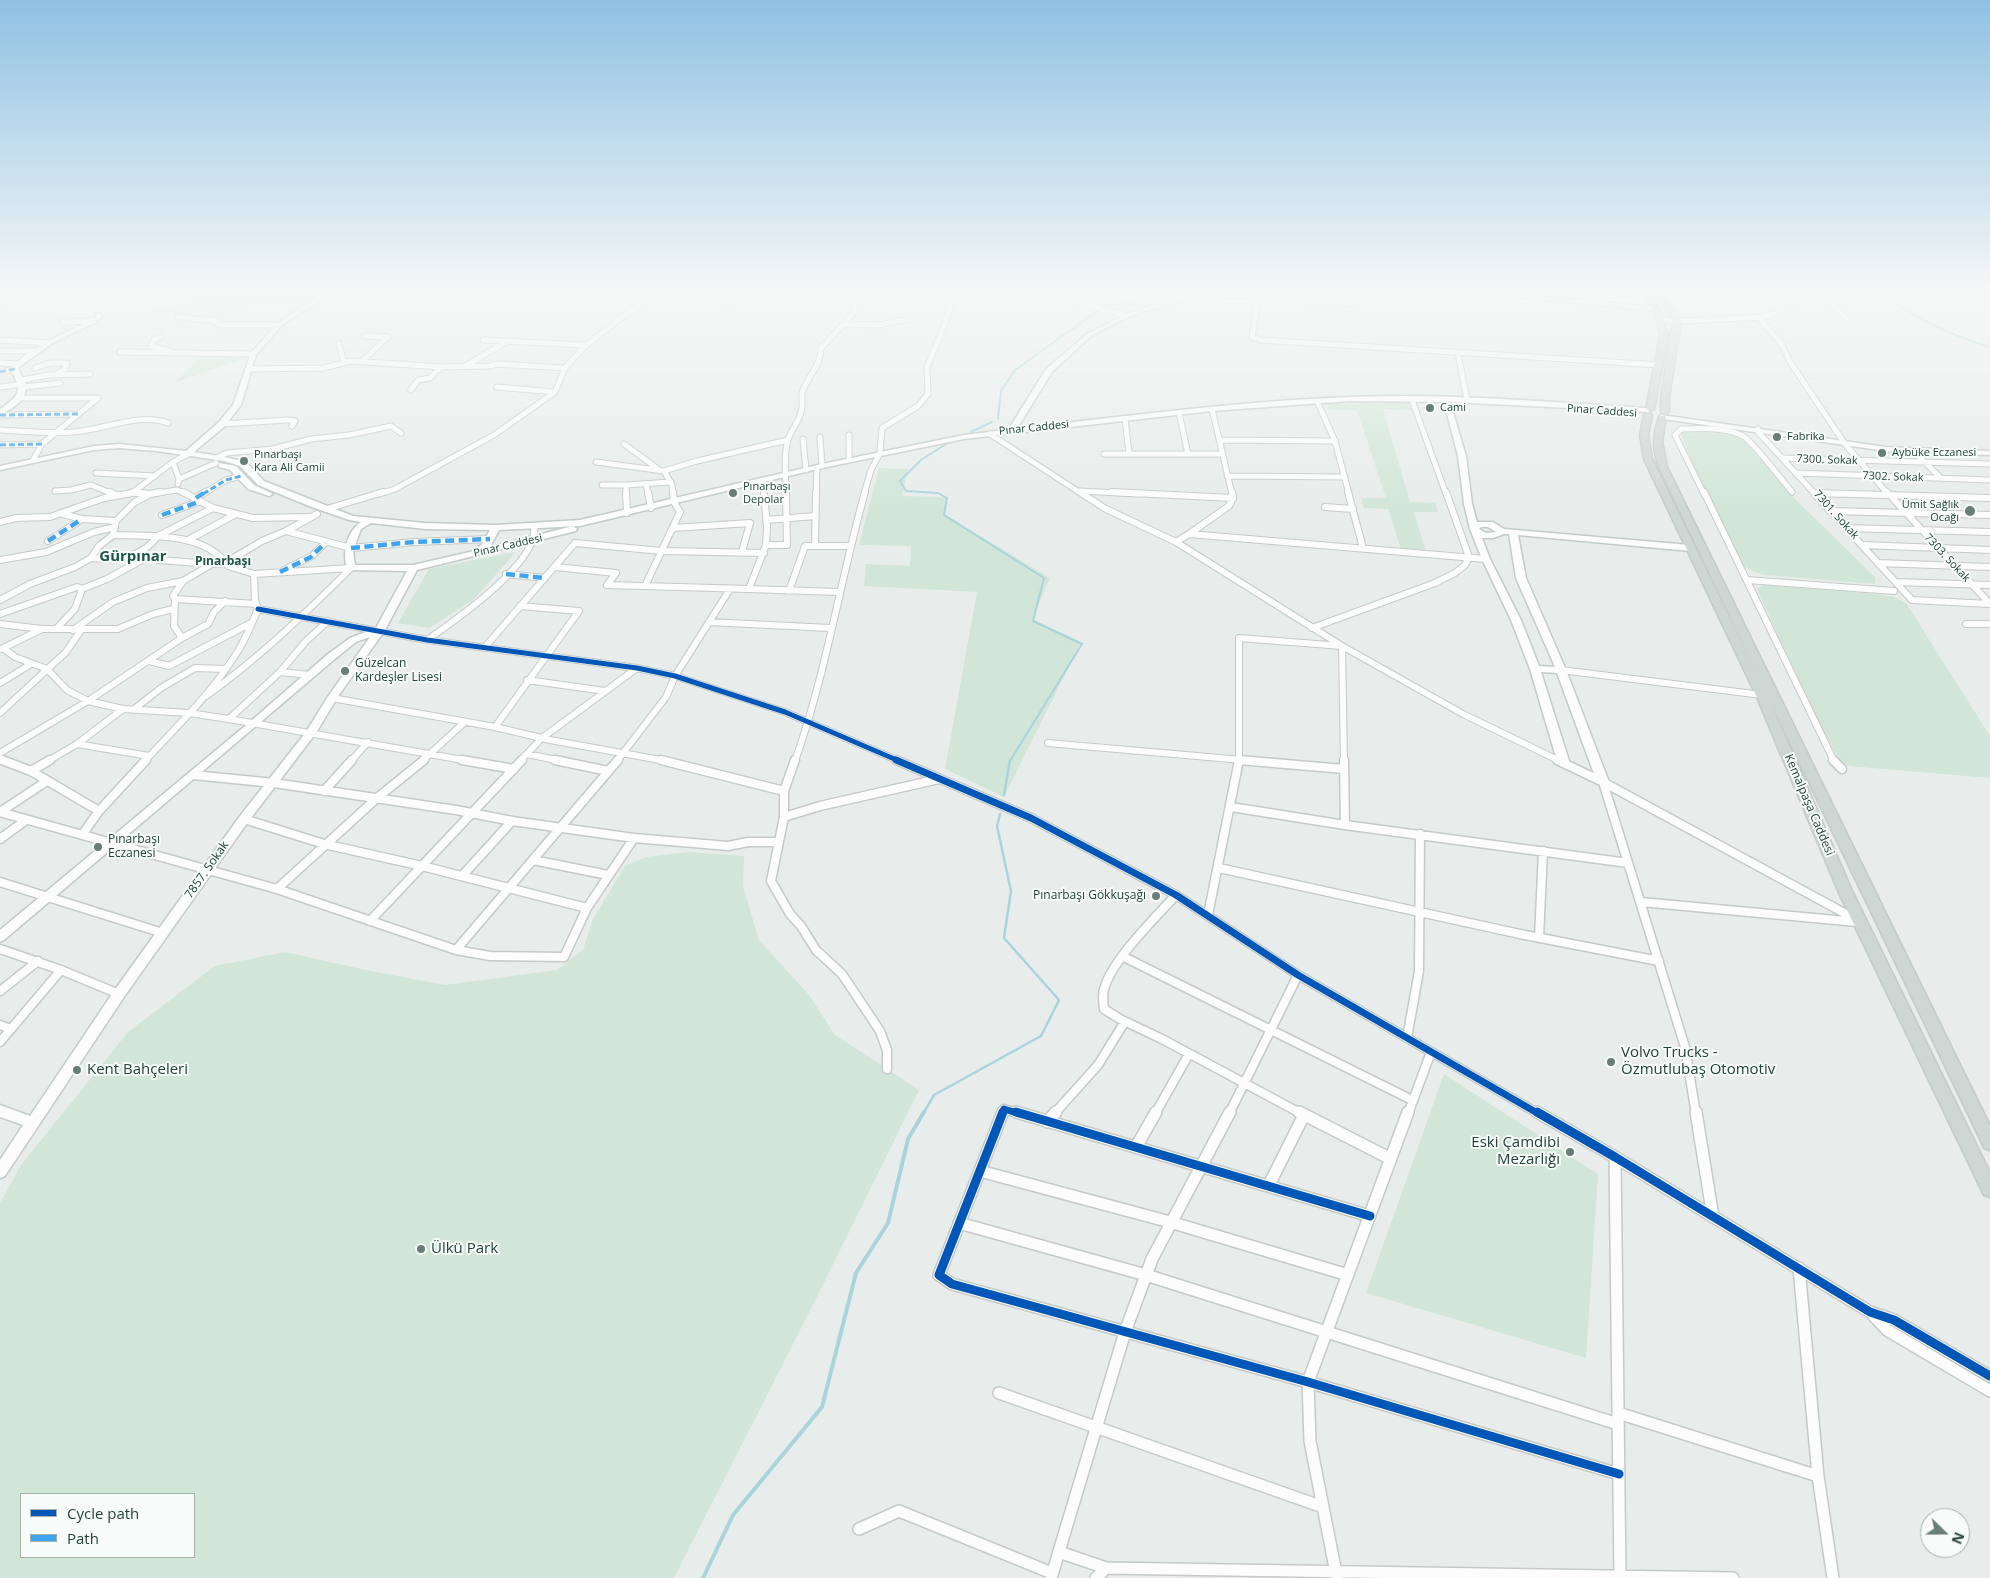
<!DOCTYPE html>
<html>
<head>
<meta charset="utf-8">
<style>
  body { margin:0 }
  #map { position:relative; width:1990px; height:1578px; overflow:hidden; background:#e8edeb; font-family:"Open Sans",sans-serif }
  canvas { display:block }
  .legend { position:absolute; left:20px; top:1493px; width:175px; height:65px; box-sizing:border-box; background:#f7fbf9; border:1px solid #a3b1ad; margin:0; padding:6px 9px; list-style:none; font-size:15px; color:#24423a }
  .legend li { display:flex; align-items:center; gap:10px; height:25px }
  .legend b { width:25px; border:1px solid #a3b1ad }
  .north { position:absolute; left:1920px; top:1508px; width:50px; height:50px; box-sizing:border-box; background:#f7fbf9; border:1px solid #a3b1ad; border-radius:50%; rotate:112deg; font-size:14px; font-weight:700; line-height:20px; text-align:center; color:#24423a }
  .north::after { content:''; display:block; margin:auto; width:18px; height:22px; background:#697e78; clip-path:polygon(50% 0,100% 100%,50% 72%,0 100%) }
</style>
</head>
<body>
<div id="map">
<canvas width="1990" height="1578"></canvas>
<ul class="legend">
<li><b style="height:6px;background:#0057b8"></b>Cycle path</li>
<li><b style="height:6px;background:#3ea4ec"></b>Path</li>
</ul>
<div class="north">N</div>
</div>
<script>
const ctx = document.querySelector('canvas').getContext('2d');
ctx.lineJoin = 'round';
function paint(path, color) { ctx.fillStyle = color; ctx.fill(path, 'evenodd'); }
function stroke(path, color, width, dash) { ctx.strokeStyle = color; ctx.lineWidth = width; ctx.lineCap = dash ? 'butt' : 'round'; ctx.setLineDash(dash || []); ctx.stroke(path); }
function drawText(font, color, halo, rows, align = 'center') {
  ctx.font = font + ' "Open Sans",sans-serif'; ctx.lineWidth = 4; ctx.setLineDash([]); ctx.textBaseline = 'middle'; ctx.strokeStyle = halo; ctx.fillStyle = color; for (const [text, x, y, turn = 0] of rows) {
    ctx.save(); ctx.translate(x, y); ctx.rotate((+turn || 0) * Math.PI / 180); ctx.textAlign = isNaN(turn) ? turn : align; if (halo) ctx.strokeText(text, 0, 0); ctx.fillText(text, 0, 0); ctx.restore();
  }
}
paint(new Path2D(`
  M199,290H328L308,304L254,301L226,316L187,313L141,314L158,308H171L195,298L184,297Z
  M203,355L249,357L174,383Z
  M1409,403L1411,410L1383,409L1410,502L1435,503L1438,512H1414L1426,552L1401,549L1388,509L1364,508L1361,498H1386L1357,410H1329L1327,404Z
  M1705,429L1742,438L1796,500L1876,578L1875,584L1765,575L1751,571L1743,565L1710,504L1681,435L1686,430Z
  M879,468L908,469L902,496L947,497L944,514L1050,578L1032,619L1081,642L1004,797L945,769L977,592L864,586L866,564L910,566L911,546L859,545Z
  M516,552L474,599L429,628L398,623L429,569Z
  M1763,585L1875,594L1895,597L1906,603L1990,736V778L1849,766L1840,761L1813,711L1757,589Z
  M689,852L744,856L743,886L759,940L809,995L835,1035L919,1090L818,1295L674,1578H0V1203L21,1165L128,1032L215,966L285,952L366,970L445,985L557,970L583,950L593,919L625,866L646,857ZM21,1494H194V1557H21Z
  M1444,1074L1598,1174L1586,1358L1366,1293Z`), '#d1e6d8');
stroke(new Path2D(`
  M1877,290C1911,317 1949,335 1990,347
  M1171,292L1173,291
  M1166,294L1168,293
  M1103,307L1162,295
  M998,419L1001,391L1015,370L1099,310
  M971,432L992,422
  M946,444L921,460L900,481L906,491L938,493L947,498L944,515L1044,578L1033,621L1082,644L1010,761`), '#a9d4db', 2);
stroke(new Path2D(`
  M1004,795L1010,760
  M923,1114L934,1095L1041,1036L1059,1000L1004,938L1011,891L997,826L1000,814`), '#a9d4db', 2.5);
stroke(new Path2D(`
  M703,1578L733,1515L822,1407L856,1273L888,1223L908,1139L924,1112`), '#a9d4db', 4);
const streetFar3 = new Path2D(`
  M913,290L955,293
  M983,290L1050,294L1126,316
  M1775,290L1785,308
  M661,293L728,302
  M1179,298L1175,295L1182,290
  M1356,304L1258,298L1252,337L1260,340L1660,365
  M0,305L6,303L11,297L5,290
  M178,317L218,321L216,323L221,325H279
  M1759,318L1781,343L1790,362L1845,444L1888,494
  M1662,320L1685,321L1763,317L1782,311L1789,303L1816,294L1824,298L1847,318
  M63,322L94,321
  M845,324L879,325L910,319
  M160,337L154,340L151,346L169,351
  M0,340L49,343
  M483,340L586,345
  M339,344L344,362
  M0,351H35
  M120,352L253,354
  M1458,353L1467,400
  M362,361L388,337L365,336
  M0,363L18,364
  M465,366L506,342
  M35,368L50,363H67L65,369L55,375
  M249,369L323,368L352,361L441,367L490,366L497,364L565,368
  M0,372L15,369
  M22,380L48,375L90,374
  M0,387L23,384
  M24,387L60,383
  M497,387L555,392
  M411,390L418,380L430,378L441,367
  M19,398H98L42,444L33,460
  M1317,401L1335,441L1349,494
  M1413,403L1446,494
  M1212,409L1232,494
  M1179,413L1188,454
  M0,415L78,414
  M1125,419L1129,454
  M222,424L288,420L295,421L292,426
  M1758,429V432L1815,494
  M0,430C24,431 49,434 73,432C105,430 138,412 168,423
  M990,434L1082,494
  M849,435V460
  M820,437L822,466
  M803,439L806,470
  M1219,440L1335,441
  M624,444L658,469
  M0,445L42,444
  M1913,451L1941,478
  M1104,454H1222
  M216,458L227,453L273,449L311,439L349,435L391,426L401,433
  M1783,458L1990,464
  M173,462L179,479L178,484
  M596,462L664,471
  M96,473L155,476
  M1797,473L1990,480
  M1227,476L1345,477
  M179,479L216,463
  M763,480L764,494
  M646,484L648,494
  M602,485H626V494
  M626,485L671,482
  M55,491L71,490L91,485L113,494
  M1080,491L1139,494
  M1815,493L1840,494
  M128,494L132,493
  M145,494L132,493L173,462L188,454
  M152,494L177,490L186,494
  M203,494L226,480L241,476
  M379,494L395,489L494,435L555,392L565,368L584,347L629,312L665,290
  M673,494L672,485L664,471L697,461L788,440
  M786,494C786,477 783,456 788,440C791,430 799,422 801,412C804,404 800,397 803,390C809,375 821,365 821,348L853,314L859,297
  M816,494L817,468
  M864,494L871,470L880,453L882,428L918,406L928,394L927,367L945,324L955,290
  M1704,494L1675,435L1681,429C1700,428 1726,427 1743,436C1752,441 1783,481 1792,492`);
const streetFar2 = new Path2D(`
  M110,492L116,495
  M133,492L150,494L160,492
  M183,492L213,508L253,518L309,517
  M626,492L627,513
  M648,492L651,508
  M764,492L767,527L766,545L749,589L838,592
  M1080,492L1104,508L1176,542L1342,646L1463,714L1560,761
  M1112,492L1233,498L1232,492
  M1348,492L1363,548
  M1704,492L1834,761
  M1813,492L1912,600L1990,604
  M1887,492L1990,604
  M1815,493L1990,498
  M196,498L205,492
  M1325,507L1353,509
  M327,509L383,492
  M1831,511L1990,515
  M63,514L82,519L116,521
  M162,515L198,502
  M766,520L815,516
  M0,522L16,518L50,517L104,498L132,493
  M673,528L750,523L742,552
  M1847,528L1990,532
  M286,531L351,548L414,542L490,539
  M1189,534L1229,506L1233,498
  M113,535C149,536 206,532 228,566L254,574L255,600L258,609C252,623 246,638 238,651C213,692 177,726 145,761
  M188,540L236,514
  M48,541L82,519
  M1176,542L1189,534L1486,559
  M575,543L662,551L764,553
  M766,545H787L786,492
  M815,545L816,492
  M1863,545L1990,550
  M91,558C117,560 141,559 158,536L213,508
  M0,560L46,552L94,532L115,527
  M159,560L212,564
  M1878,563L1990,567
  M555,567L616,573L607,585L749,589
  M284,570L312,556L325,543
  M254,574L351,568
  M506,574L545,578
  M1747,580L1894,591
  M1896,582L1990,585
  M645,586L680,512L674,502L673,492
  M789,591L805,546H850
  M175,599L256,604
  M0,600L30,584L75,567L91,558L99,546L113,535L116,521L135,502L150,494
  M258,609L427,640L637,668L675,676L785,712L899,761
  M0,614L77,587L82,589L107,579L140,561L132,557
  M709,622L830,628
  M0,624L42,629H118L153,614L173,609
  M1966,624H1990
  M1312,628L1435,583L1455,573L1465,565L1469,557L1446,492
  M56,629L75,609L82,589
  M73,630L113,602L147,588L183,581L212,564L225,563L262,541L286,531L317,514
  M182,638L208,624L214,612L225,601
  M427,640C454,621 539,563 534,527
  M485,647L575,543
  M1,649L42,629
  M4,649L15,657L47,669L67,690L88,701L123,709L189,713L229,719L469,761
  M149,661L169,666L249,624
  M1561,670L1762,695
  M280,672L310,675
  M527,680L605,691
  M0,683L31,664
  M206,696C259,658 305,614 351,568
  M332,698L495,727L550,740L666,761
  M133,710L161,688L195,668L226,669
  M0,713L66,652L81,630
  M229,719L280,672L306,641L328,621
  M495,727L579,611L520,606
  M1048,743L1254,761
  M77,744L149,756
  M0,753L88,701L182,638L174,626L175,599L173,596L183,581
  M527,754L561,761
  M0,759L5,761
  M48,761L77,744L123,709
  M351,761L368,742
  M422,761L465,722
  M520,761L542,738L637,668
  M617,761L666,697L675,676L730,589
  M795,761C826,674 840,581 865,492
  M1239,761V638L1342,646L1344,761`);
const streetFar1 = new Path2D(`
  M2,760L31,771L99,811
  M462,760L514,769
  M555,760L608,771
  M661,760L784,791
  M795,760L784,791V817L771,881L790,914L801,926L816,950L842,974L880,1031L887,1050V1069
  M896,760L1031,818L1176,895L1298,975L1539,1114
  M1239,760L1344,769
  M1344,760L1345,825
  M1557,760L1603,782L1859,921
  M1833,760L1842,769
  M31,771L50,760
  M193,775L274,783L456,810L512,821L634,838L728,846L748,842H779
  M1603,782L1685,1047L1696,1114
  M324,791L352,760
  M1231,807L1345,825L1628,863
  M0,812L277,889L456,950L490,956L564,957L587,908L634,838
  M0,812L47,781
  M784,817L820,806L939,779
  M244,819L324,844L422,866L587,908
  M82,835L99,811L146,760
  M0,839L26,820
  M533,860L608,875
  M1219,868L1520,934L1659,961
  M462,876L512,821
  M0,882L163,933
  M277,889L377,798L424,760
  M1176,895C1155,918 1115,957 1105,986C1102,993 1103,1001 1104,1009L1120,1019L1162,1039L1302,1114
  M1641,902L1857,922
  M1208,915L1239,760
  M370,921L522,760
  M1539,938L1543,851
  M0,949L61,970L119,994
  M456,950L618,760
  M1124,957L1412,1100
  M0,991L38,961
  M0,1025L11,1029
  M1407,1038L1419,971L1420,834
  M0,1042L61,970
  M1002,1114L1004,1109L1020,1114
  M1054,1114L1098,1065L1124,1023
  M1155,1114L1189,1054
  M1229,1114L1298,975
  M1408,1114L1431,1052`);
const street = new Path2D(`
  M1003,1112L939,1275L952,1284L1308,1382L1619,1474
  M1016,1112L1370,1216
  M1299,1112L1391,1159
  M1537,1112L1615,1157L1870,1312L1894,1320L1990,1376
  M1696,1112L1713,1217
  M1047,1122L1056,1112
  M1136,1147L1156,1112
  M1615,1157L1620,1576
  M980,1171L1170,1222L1348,1275
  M1269,1185L1304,1115
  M959,1223L1146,1275L1618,1424
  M1799,1268L1818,1476L1833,1578
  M1872,1314L1887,1330L1990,1391
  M999,1393L1323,1507
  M1618,1413L1818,1476
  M859,1529L899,1511L1052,1573
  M1059,1552L1106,1568
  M1051,1578L1125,1332L1152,1259L1230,1112
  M1096,1578L1106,1568L1733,1578
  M1337,1578L1310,1441L1308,1382L1408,1112`);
const secondary = new Path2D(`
  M326,290H334L281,326L256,355L241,405L225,426L194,452L225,457L246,462L264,481L353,516L425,523L496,525L580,520L822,464L964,435L1012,429L1010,427L1046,369L1087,334L1124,315L1179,296L1351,290L1298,296L1180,300L1128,317L1091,336L1052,372L1018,427L1019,428C1129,416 1240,401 1351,397C1449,393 1548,402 1646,408L1650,410L1649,412L1450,402L1466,456L1472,504L1477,522H1493L1504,529L1690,545L1694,548L1690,551L1518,535L1526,578L1566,670L1609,782L1603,785L1597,782L1557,673L1541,672L1570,764L1564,767L1558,764L1530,669L1511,620L1482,559L1470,529L1464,504L1458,456L1444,402L1351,401L1212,411L964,439L822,468L580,526L499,530L490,547L573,526L577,529L576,531L417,570L385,630L337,698L316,733L248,822L124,997L5,1176L0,1178V1160L23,1125L0,1117V1105L30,1116L114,991L240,816L306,732L327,698L370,637L356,642L336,658L4,940L0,942V930L251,721L328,654L350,638L376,628L407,571L348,570C341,554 347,531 361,522L349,520L309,506L258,485L240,466L224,461L156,451L119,448L94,450L0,470V466L94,446L119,444L186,451L219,422L233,405L251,353L277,324ZM371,523L425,529L490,530L482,544L474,551L413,565H355L353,551L361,529ZM1481,527H1488L1496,532L1486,533L1479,529ZM1504,534H1509L1516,578L1555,667L1539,666L1521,620L1490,559L1482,538H1493Z
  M1444,290H1472L1656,307L1659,309L1656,311Z
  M96,313H100L102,317L96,322L51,344L19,367C18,373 23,376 25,382C30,397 13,410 0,414V409C18,397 24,391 11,371C15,354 75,328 92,320L96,317Z
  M1661,415L1886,447L1990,451V455L1886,451L1664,419L1660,417Z
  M219,463L236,466L254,485L273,494L269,496L248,489L230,470L219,467Z`);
const primary = new Path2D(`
  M1643,290H1650L1662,315L1668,335L1654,409L1650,411L1646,409L1660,335L1655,315Z
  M1654,290H1661L1681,321L1669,397V412L1665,415L1661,412V397L1673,321Z
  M1648,412L1652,415L1648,435L1652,459L1759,678L1659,467C1652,449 1653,435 1659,417L1666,415L1662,442L1667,467L1990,1126V1150L1984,1148L1982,1143L1769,699L1853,893L1990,1173V1197L1984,1195L1839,893L1756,695L1644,459L1640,435L1644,415Z`);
stroke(streetFar3, '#c5cac8', 7);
stroke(streetFar2, '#c5cac8', 8);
stroke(streetFar1, '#c5cac8', 11);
stroke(street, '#c5cac8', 14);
stroke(secondary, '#c3cbc8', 3);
stroke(primary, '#c3ccc9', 3);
stroke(streetFar3, '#fcfcfc', 5);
stroke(streetFar2, '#fcfcfc', 6);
stroke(streetFar1, '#fcfcfc', 8);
stroke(street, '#fcfcfc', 11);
paint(secondary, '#fcfcfc');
paint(primary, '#cfd7d5');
stroke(new Path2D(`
  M0,372L15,369
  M0,415L78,414
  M0,445L42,444
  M203,494L226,480L241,476`), '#3ea4ec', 3, [6, 3]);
stroke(new Path2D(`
  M196,498L205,492
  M162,515L198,502
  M48,541L82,519
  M351,548L414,542L490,539
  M280,572L311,557L325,543
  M506,574L545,578`), '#3ea4ec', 4.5, [9, 4.5]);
stroke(new Path2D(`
  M258,609L427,640L637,668L675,676L785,712L899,761`), '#0057b8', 5);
stroke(new Path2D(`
  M896,760L1031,818L1176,895L1298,975L1539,1114
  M1002,1114L1004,1109L1020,1114`), '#0057b8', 7);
stroke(new Path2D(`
  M1003,1112L939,1275L952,1284L1308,1382L1619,1474
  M1016,1112L1370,1216
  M1537,1112L1615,1157L1870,1312L1894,1320L1990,1376`), '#0057b8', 9);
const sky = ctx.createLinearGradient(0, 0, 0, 511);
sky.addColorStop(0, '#8fc1e3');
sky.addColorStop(0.57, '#f5f7f6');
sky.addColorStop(1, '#f5f7f600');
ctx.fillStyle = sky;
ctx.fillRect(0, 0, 1990, 511);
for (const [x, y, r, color] of [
  [1430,408,5,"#697e78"],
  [1777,437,5,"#697e78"],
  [1882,453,5,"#697e78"],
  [244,461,5,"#697e78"],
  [733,493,5,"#697e78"],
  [1970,511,6,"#697e78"],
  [345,671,5,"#697e78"],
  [98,847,5,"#697e78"],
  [1156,896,5,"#697e78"],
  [1611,1062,5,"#697e78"],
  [77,1070,5,"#697e78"],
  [1570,1152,5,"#697e78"],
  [421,1249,5,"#697e78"]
]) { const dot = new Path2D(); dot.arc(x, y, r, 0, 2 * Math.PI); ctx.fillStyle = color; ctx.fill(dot); stroke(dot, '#f7fbf9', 2); }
drawText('11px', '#24423a', '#f7fbf9', [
  ["Cami",1440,408],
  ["Fabrika",1787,437],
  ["Aybüke Eczanesi",1892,453],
  ["Pınarbaşı",254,455],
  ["Kara Ali Camii",254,468],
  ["Pınarbaşı",743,487],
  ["Depolar",743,500],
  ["Ümit Sağlık",1959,505,"right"],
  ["Ocağı",1959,518,"right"]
], 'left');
drawText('11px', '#24423a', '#f7fbf9', [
  ["Pınar Caddesi",1602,411,4],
  ["Pınar Caddesi",1034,428,-6],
  ["7300. Sokak",1827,460,2],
  ["7302. Sokak",1893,477,2],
  ["7301. Sokak",1836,515,48],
  ["Pınar Caddesi",508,546,-13],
  ["7303. Sokak",1947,558,47]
]);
drawText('bold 12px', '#1f5548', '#f7fbf9', [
  ["Pınarbaşı",223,562]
]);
drawText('12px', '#24423a', '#f7fbf9', [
  ["Güzelcan",355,664],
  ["Kardeşler Lisesi",355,678],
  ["Pınarbaşı",108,840],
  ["Eczanesi",108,854],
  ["Pınarbaşı Gökkuşağı",1146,896,"right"]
], 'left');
drawText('12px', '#24423a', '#f7fbf9', [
  ["Kemalpaşa Caddesi",1809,805,67],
  ["7857. Sokak",207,870,-55]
]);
drawText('bold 15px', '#1f5548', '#f7fbf9', [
  ["Gürpınar",133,557]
]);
drawText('15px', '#24423a', '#f7fbf9', [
  ["Volvo Trucks -",1621,1053],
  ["Özmutlubaş Otomotiv",1621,1070],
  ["Kent Bahçeleri",87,1070],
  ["Eski Çamdibi",1560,1143,"right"],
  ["Mezarlığı",1560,1160,"right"],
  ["Ülkü Park",431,1249]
], 'left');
</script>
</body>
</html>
